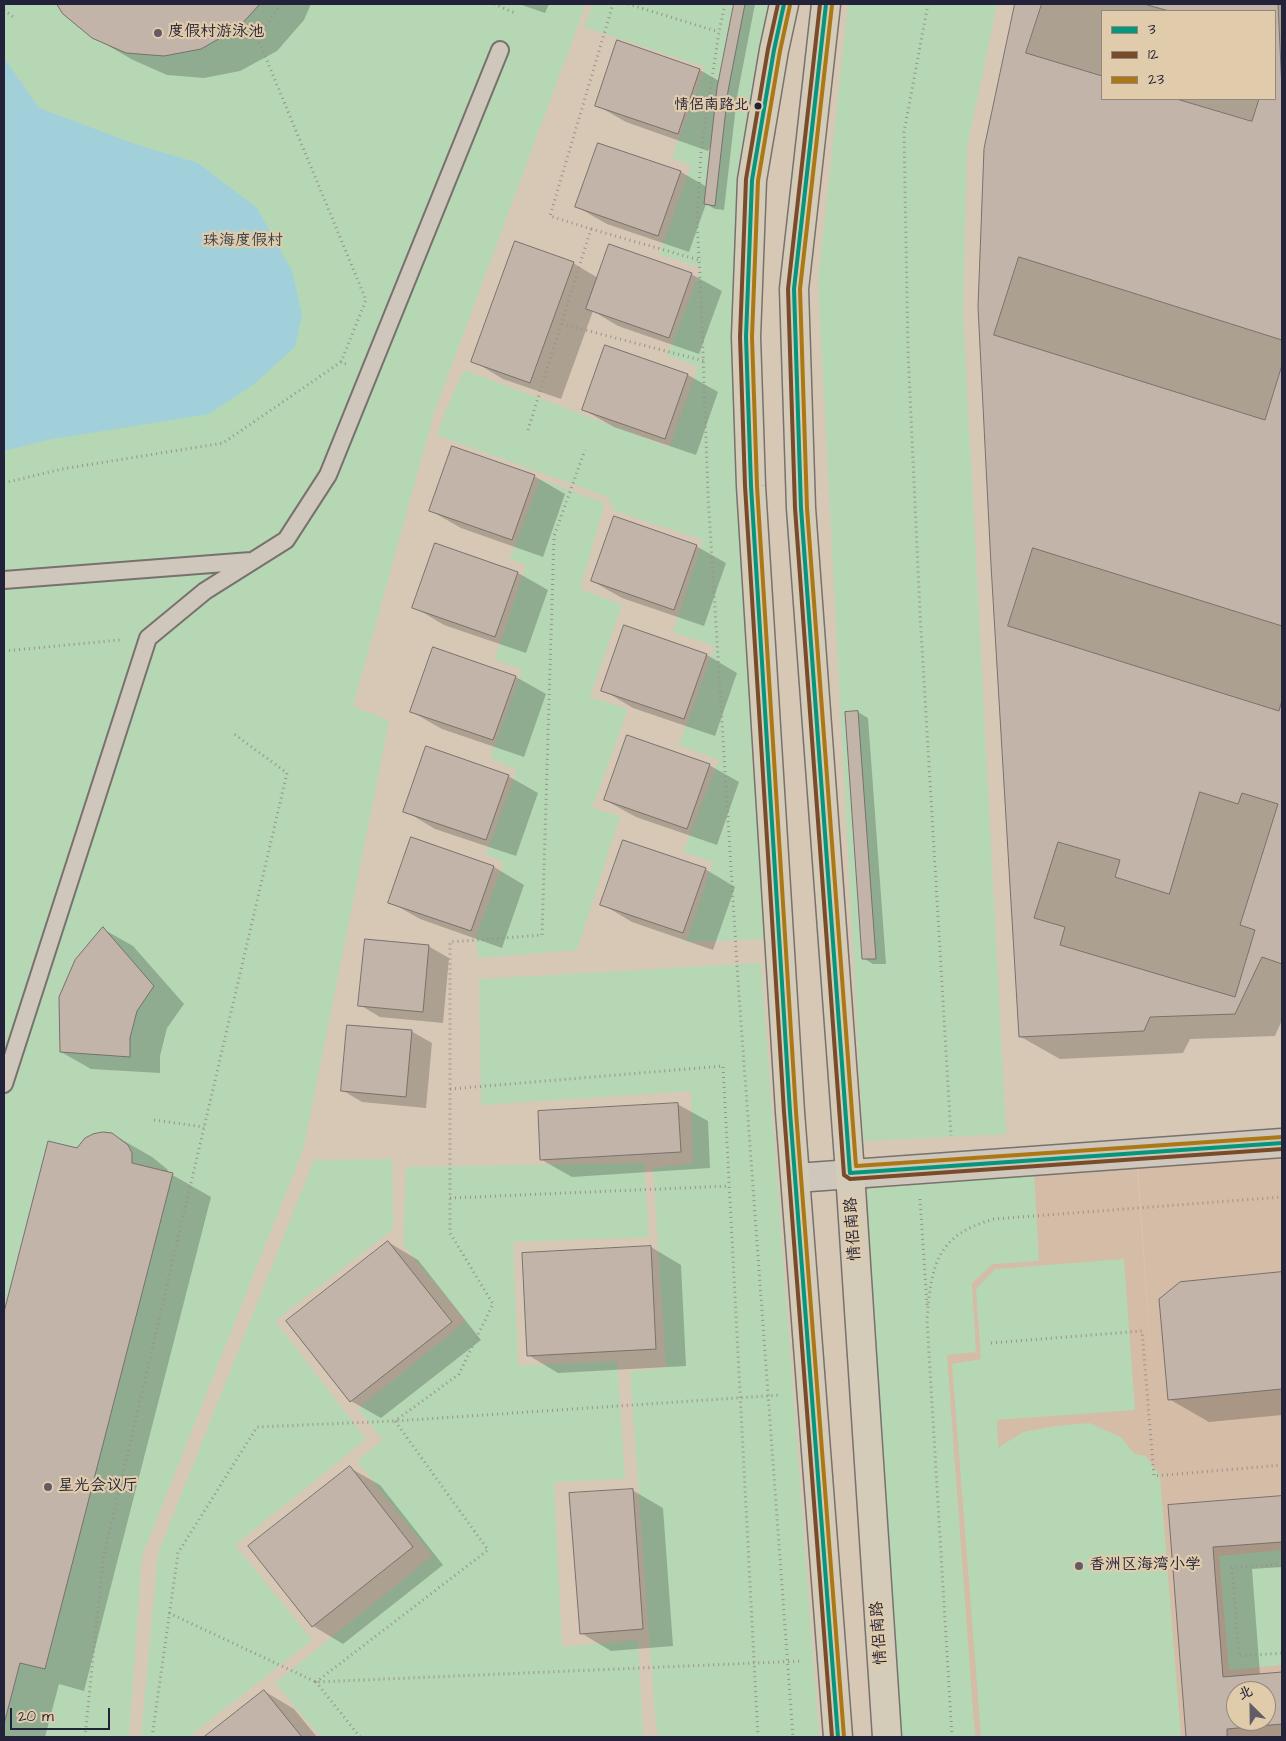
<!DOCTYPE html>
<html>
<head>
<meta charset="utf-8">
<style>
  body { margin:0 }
  #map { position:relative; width:1286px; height:1741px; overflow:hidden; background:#d7c8b6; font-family:"Architects Daughter","LXGW WenKai TC",sans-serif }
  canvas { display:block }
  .frame { position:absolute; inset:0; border:5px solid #22223b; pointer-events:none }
  .legend { position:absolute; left:1101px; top:10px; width:175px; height:90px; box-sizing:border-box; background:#e0cbaa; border:1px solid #94877e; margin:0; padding:6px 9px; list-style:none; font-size:15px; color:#22223b }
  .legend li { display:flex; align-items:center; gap:10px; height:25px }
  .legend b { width:25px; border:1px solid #94877e }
  .north { position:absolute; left:1226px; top:1681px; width:50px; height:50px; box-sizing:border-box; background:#e0cbaa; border:1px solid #94877e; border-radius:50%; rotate:337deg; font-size:14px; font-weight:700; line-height:20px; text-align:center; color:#22223b }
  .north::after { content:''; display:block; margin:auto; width:18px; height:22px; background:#615c66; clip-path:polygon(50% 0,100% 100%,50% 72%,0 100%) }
  .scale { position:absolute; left:10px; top:1708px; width:100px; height:22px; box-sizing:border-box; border:2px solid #22223b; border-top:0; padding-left:6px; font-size:15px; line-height:18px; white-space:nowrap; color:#22223b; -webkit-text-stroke:4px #e0cbaa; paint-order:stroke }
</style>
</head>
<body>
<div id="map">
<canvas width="1286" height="1741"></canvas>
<div class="frame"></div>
<ul class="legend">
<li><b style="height:6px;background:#05967c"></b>3</li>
<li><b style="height:6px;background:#7a4b2a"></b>12</li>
<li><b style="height:6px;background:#ac7815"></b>23</li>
</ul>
<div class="north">北</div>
<div class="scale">20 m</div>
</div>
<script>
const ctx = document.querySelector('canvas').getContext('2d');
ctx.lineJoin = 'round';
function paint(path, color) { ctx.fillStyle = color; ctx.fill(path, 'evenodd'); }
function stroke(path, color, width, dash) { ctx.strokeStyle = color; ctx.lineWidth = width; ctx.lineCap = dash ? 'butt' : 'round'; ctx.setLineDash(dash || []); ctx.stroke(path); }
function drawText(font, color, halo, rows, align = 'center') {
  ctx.font = font + ' "Architects Daughter","LXGW WenKai TC",sans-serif'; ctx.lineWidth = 4.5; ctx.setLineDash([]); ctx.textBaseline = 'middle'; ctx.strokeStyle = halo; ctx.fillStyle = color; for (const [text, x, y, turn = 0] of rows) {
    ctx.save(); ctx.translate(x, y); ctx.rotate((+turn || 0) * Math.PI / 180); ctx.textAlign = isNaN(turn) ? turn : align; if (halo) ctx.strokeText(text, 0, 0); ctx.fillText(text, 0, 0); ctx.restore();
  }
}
paint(new Path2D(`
  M1282,1144V1737H887L851,1174L1136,1154L1157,1440L1137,1154ZM1236,1691H1266V1721H1236Z`), '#d4bca7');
paint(new Path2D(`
  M4,4H586L435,410L353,706L389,721L303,1150L142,1556L129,1737H4Z
  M593,4H774L742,176L768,939L686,942L713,862L683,852L719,760L679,745L715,646L673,632L703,540L615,511L608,497L437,435L445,412L464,370L669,447L698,367L667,355L702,268L659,254L691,165L672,158L705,67L584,27Z
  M848,4H997L967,147L963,310L1006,1134L863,1141L818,282Z
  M540,479L605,503L580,589L622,605L590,697L628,709L592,808L620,816L577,950L478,958L476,935L504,863L486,854L517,770L490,758L522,670L495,659L526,565L510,559Z
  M761,963L819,1737H658L655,1714L630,1372L666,1368L653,1168L693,1163L691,1091L481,1105L479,979Z
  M392,1159L393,1229L275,1321L366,1439L235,1545L312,1640L188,1737H141L158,1553L314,1160Z
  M644,1163L649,1237L513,1242L518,1366L617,1361L625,1479L554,1482L562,1647L638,1640L643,1737H321L275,1683L432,1556L357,1461L383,1440L358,1409L466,1321L403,1245L406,1167Z
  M1034,1172L1039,1261L993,1264L972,1283L976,1352L947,1355L975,1737H901L867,1189Z
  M1124,1259L1135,1410L997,1420L998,1448L1023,1432L1055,1426L1090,1423L1122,1438L1134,1454L1146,1456L1160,1476L1181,1737H981L952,1364L981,1359L976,1289L995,1269Z
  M1282,1550V1665L1229,1670L1219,1556Z`), '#b5d7b4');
paint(new Path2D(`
  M4,58L39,108L135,144L198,163L257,208L292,271L302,314L295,347L253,385L209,414L47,440L4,451Z`), '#a1d0da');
paint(new Path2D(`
  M58,4H311L304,20L277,51L240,71L204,78L167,75L133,60L93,37L64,13Z
  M519,4H549L545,13Z
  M736,4H755L737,97L724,210L715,209L706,204L689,252L607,224L577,207L599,144L681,172L707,187L712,144L708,151L626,122L596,105L618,42L700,70L719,81Z
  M1016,4H1282V1020L1275,1036L1190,1039L1183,1053L1060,1059L1021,1037L985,149ZM1102,11H1275V99H1102Z
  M573,263L598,278L691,274L722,291L699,354L618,326L593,311L561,399L503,379L473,361Z
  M688,375L718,392L696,455L614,427L584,410Z
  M534,476L565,494L543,557L461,528L431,511Z
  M696,546L726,563L704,626L622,598L592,581Z
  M518,573L548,590L526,653L444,625L414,607Z
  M625,627L707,655L737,673L715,736L633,708L603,690Z
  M516,677L546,694L524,757L442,729L412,712Z
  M858,712L868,718L886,964H873L863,958Z
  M709,765L739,782L717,845L636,817L605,800Z
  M508,776L538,793L516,856L435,829L405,811Z
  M412,839L494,867L524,885L502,948L420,919L390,902Z
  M705,869L735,887L713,950L632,922L602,904Z
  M103,929L133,946L184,1004L167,1028L160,1056V1073L91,1069L61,1052Z
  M428,946L449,958L443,1023L380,1017L360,1005Z
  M411,1031L432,1043L426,1108L362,1102L342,1090Z
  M677,1104L708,1121L710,1168L572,1177L542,1160Z
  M112,1134L152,1157L167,1169L169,1173L211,1197L84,1691L59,1684L45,1737H4V1317L49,1143L77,1150Z
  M388,1242L418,1260L481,1340L381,1418L351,1401Z
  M651,1247L681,1265L686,1366L558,1373L528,1355Z
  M1282,1274V1415L1209,1422L1169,1399L1181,1284Z
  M350,1468L380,1485L443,1565L343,1644L313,1626L250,1547Z
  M632,1490L663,1508L673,1646L611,1651L581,1633Z
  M1282,1497V1567L1252,1569L1260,1675L1282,1674V1737H1188L1170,1506ZM1236,1691H1266V1721H1236Z
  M264,1691L294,1709L317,1737H206Z`), '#0003');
const building = new Path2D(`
  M57,4H260L238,28L201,49L164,56L126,53L92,38L63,14Z
  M734,4H745L728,91L715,206L704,204L717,88Z
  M1015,4H1278L1282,89V964L1262,957L1235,1014L1150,1017L1144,1031L1019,1037L991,565L978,307L984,149ZM1102,11H1275V99H1102Z
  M1042,4H1144L1169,11H1102V76L1026,53Z
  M617,40L700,69L678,134L595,106Z
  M1177,99H1259L1252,121Z
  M598,143L681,171L658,236L575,207Z
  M515,241L574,262L530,383L471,362Z
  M609,244L692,273L669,338L586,309Z
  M1019,257L1282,340V365L1265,420L994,335Z
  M605,345L688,374L665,439L582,410Z
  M452,446L535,475L512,540L429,511Z
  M614,516L697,545L674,610L591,581Z
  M435,543L518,572L495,637L412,608Z
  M1033,548L1282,626V700L1279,711L1008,626Z
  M624,625L707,654L684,719L601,691Z
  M433,647L516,676L493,740L410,712Z
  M858,711L876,959H862L845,712Z
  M627,735L710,764L687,829L604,800Z
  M426,746L509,775L486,840L403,812Z
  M1200,792L1238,804L1242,793L1278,804L1240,925L1255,930L1235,997L1060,945L1065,927L1034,918L1058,842L1120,860L1115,877L1169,894Z
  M411,837L494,866L471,931L388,903Z
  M623,840L706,868L683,933L600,905Z
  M103,927L154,986L137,1011L130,1038V1057L60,1052L59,997L75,960Z
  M365,939L429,945L423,1012L358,1006Z
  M347,1025L412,1030L406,1097L341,1091Z
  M678,1103L681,1152L540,1160L538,1111Z
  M103,1132L112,1133L128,1145L132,1153V1163L173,1173L45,1669L20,1663L4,1724V1312L48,1141L77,1148L85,1138L93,1134Z
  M388,1241L452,1322L350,1402L286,1321Z
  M651,1246L656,1349L527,1356L522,1253Z
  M1282,1272V1389L1168,1400L1159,1299L1180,1282Z
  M350,1466L413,1547L312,1627L248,1546Z
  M633,1489L643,1629L580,1634L569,1493Z
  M1282,1496V1542L1213,1547L1223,1677L1282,1672V1724L1227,1729V1737H1186L1168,1505ZM1236,1691H1266V1721H1236Z
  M264,1690L302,1737H204Z`);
paint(building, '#c2b4a9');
stroke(building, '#78716e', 1);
const lane = new Path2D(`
  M4,580L251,561
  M4,1084L148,638L205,591L286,540L328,475L500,50`);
const secondary = new Path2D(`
  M796,1178L1282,1143`);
const highway = new Path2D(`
  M784,4L774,50L752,180L746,337L751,486L790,1112L838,1737
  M826,4L794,289L801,508L850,1173L887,1737`);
stroke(lane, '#78716e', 20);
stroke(secondary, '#78716e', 31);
stroke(highway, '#78716e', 31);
stroke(new Path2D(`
  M280,4L258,39L366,300L341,362
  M494,4L515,13
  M628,4L719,32
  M725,4L719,32L701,152L697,220L701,297L708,495L738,981L793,1737
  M928,4L904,132L908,352L920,613L951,1136
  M4,10L16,19
  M591,229L699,260
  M562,324L704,361
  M528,430L591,229L550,216L613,4
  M4,483L62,469L223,443L341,362L346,364
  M4,651L120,640
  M450,1089L723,1066L758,1737
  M154,1120L204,1127
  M450,1198L729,1186
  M920,1199L927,1305
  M991,1343L1142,1331L1154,1476L1282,1465
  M1282,1564L1232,1568L1239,1656L1282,1653
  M169,1613L316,1682L802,1661
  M85,1737L103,1559L287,773L234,734
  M152,1737L178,1553L257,1427L395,1421L781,1395
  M360,1737L316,1682L488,1550L395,1421L459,1374L493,1304L450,1233V942L542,935L554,536L585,450
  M952,1737L927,1320C931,1266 936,1235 994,1219L1282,1197`), '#98928c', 3, [1, 4]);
stroke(lane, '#cfc7bb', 16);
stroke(secondary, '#cfc7bb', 28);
stroke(highway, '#d4cbb9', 28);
stroke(new Path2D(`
  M784,4L774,50L752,180L746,337L751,486L790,1112L838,1737
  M826,4L794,289L801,508L850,1173L1282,1143`), '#05967c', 4);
stroke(new Path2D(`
  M778,4L768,49L746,179L740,337L745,486L784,1112L832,1737
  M820,4L788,289L795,508L844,1175L850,1179L1282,1149`), '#7a4b2a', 4);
stroke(new Path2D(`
  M790,5L780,51L758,181L752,337L757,486L796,1112L844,1737
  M832,5L800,289L807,508L856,1166L1282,1137`), '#ac7815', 4);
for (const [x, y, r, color] of [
  [158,33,5,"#615c66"],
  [758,106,4.5,"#22223b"],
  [48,1487,5,"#615c66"],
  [1079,1566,5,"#615c66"]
]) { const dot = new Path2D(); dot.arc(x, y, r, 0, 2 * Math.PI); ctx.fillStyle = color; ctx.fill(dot); stroke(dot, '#e0cbaa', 2); }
drawText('15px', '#22223b', '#e0cbaa', [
  ["情侣南路北",749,106]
], 'right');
drawText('16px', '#22223b', '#e0cbaa', [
  ["度假村游泳池",168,33],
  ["星光会议厅",58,1487],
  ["香洲区海湾小学",1089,1566]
], 'left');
drawText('16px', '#343f4d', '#e0cbaa', [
  ["珠海度假村",243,242]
]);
drawText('16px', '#22223b', '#e0cbaa', [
  ["情侣南路",854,1229,-94],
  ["情侣南路",880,1633,-94]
]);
</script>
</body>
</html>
